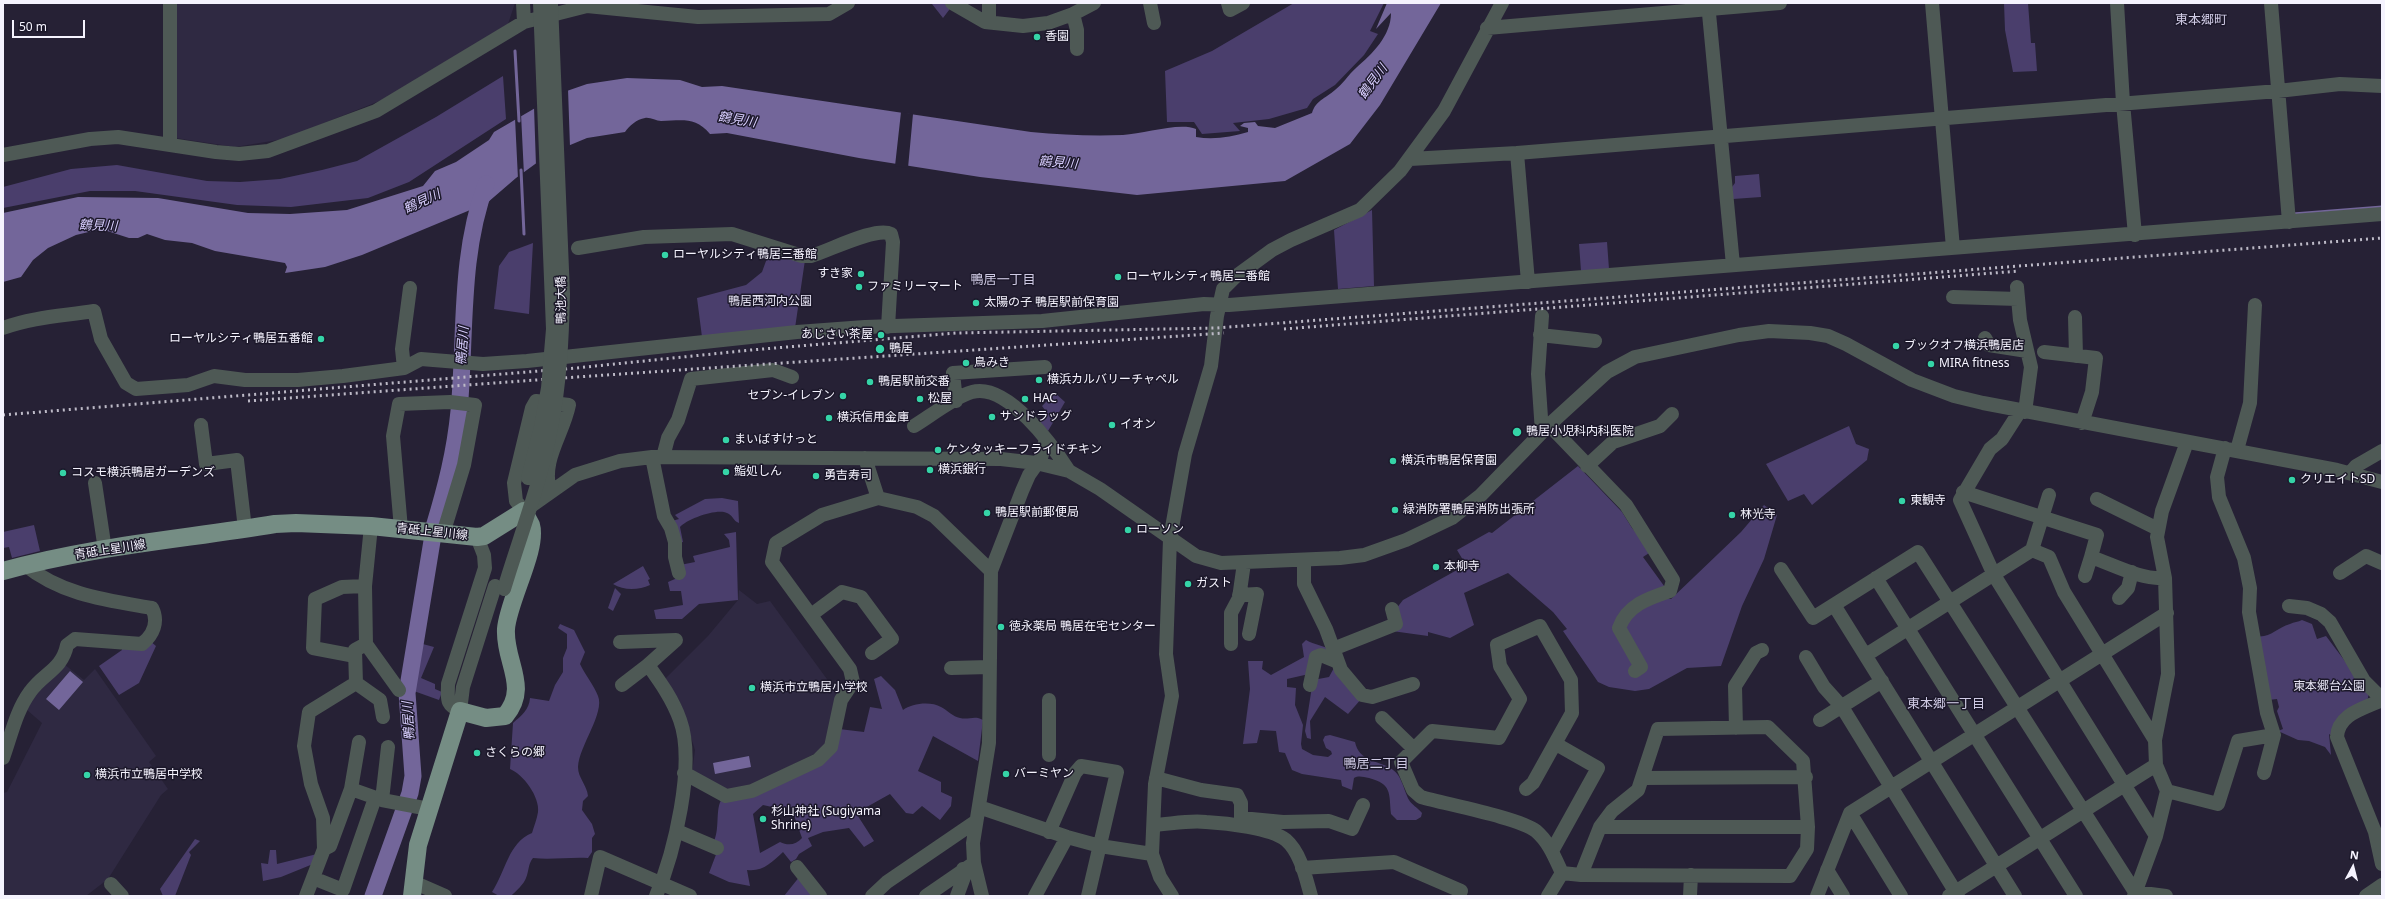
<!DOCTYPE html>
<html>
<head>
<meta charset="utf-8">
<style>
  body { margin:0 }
  #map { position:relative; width:2385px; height:899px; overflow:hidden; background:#262135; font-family:"Noto Sans",sans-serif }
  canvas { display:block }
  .frame { position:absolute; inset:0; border:4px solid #f5f3fe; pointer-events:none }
  .north { position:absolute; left:2333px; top:847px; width:40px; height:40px; -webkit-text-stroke:3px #1c182a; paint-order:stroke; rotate:7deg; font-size:11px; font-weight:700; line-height:16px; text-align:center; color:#f5f3fe }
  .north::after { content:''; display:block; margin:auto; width:14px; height:18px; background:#f5f3fe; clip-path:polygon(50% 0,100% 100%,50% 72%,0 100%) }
  .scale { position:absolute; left:12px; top:20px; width:73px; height:18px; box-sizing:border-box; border:2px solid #f5f3fe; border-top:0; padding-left:5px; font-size:12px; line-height:14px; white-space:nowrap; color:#f5f3fe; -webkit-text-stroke:3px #1c182a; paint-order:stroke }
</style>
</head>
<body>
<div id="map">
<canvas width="2385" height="899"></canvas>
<div class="frame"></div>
<div class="north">N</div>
<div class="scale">50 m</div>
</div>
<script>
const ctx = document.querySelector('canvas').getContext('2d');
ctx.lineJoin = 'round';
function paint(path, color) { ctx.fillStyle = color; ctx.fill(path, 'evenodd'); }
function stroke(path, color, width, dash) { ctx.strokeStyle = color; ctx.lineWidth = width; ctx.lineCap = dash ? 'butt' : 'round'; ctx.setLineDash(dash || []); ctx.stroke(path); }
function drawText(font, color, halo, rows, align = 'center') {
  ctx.font = font + ' "Noto Sans","Noto Sans JP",sans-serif'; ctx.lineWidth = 3; ctx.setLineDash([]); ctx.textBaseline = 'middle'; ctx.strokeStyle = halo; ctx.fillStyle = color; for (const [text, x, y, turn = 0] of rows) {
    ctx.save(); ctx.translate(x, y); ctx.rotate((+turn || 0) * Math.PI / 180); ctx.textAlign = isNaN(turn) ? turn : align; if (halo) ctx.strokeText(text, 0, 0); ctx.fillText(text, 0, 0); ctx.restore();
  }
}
paint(new Path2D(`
  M175,3H515L508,24L382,100L284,139L235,147L175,138Z
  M739,590L757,604L770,601L840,697L828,747L754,784L728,793L692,773L695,750L680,702L665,679L708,636L738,600Z
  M64,664L84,680L95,669L156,756L149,762L168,789L161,795L108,879L86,896H3V793L7,792L42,723L27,710L34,696Z`), '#2f2942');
paint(new Path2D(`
  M917,3H948L952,6L943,18L932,4Z
  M1294,3H1384L1370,31L1378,34L1364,55L1335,85L1313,99L1307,108L1269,119L1233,123L1240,131L1202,134L1194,122H1167L1165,71L1212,51Z
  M2004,3H2028L2031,43H2035L2037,71L2013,72L2005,30Z
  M503,76L506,119L409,182L368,198L291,207L237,205L135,191H90L3,208V187L71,169L117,165L207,181L240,182L280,179L322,170L357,161L436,117Z
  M1759,174L1761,197L1733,199L1732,187L1735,183V176Z
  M1372,210L1374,286L1338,289L1334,230Z
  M1607,242L1609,269L1581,271L1579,244Z
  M533,243L529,314L494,309L499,266L509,252Z
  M770,250L805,260L795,328L702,337L697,298L746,285L762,272Z
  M1055,393L1065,402L1048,431L1038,420L1048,414L1042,406Z
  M1849,426L1856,444L1869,449L1867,460L1812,505L1804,494L1788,501L1766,464Z
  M1578,466L1622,512L1632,528L1652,551L1643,557L1667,590L1661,598L1671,599L1741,532L1764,505L1777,515L1764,559L1742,606L1721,666L1687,668L1649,689L1635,691L1609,687L1598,682L1563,631L1567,629L1553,612L1508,573L1464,593L1474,625L1450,638L1428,632V636L1392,631L1396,609L1403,600L1466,565L1457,550L1489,532L1492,533Z
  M722,498L738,501L739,523C733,521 733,515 727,513C717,508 687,519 680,527L683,542L679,543L672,521L679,519L675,515L705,499Z
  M34,525L40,551L12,558L9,547L3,548V532Z
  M736,532L738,600L699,604L682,619H656L654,610L683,605L681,591H670L668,582L682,576L680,565L695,562L693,556L730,547L729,540L724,534Z
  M643,566L650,579L648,580L650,585C639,590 624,591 613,584Z
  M615,588L621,594L613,611L608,608Z
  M2302,620L2312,624L2317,639L2326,636L2369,693L2367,702L2332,736L2329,734L2331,755L2325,747L2309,741L2298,740L2278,731L2283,729L2277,711L2279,707L2277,699L2268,700L2255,636C2270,639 2276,628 2290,624C2294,622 2298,622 2302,620Z
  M560,624L574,630L585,652L580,664C585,675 594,685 598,696C605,713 579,746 578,767C578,778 587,785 588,796L583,801L582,810L592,824L595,834L592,838V852L588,858C569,857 551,860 533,858C528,864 529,871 526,878C524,884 516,891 511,896H499L492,892C506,871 508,843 532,833C534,826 537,819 538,812C540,797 523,774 510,769L513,723C522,715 529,710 530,698L549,701L555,685L563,672V658L567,648V634L558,628Z
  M1306,640C1315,645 1322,645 1331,650L1323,652L1309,674L1287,679V687L1296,688L1295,705L1303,725L1301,744L1302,749L1313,755L1328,757L1332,754L1331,751L1326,748L1323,740L1325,736L1330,735L1355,742C1359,761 1376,760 1390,768C1402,774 1403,789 1409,800C1411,804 1418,808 1422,813L1421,817L1416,820H1397L1391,814C1389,793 1392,784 1369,778C1363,777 1359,775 1354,778L1352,790L1342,786L1341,780L1302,774L1292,770L1285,753L1279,752L1276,731L1260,730L1257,743L1243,744L1250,689L1248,661H1263L1262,669L1271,675L1304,657L1302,644Z
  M150,641L156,646L139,683L119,695L99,666L122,650V646Z
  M419,643L434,647L421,678L435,684V689L442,692L439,700L411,690Z
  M1335,666L1362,698L1348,714L1325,697L1310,721L1311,739L1307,738L1305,731L1313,680L1329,677Z
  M881,676L895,690L903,710C912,703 931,701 941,707C947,710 953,717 960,718C969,720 975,715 983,720L978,761L933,736L918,771L941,782V792L952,797L951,806L940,820L922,806L913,814L906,813L890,794L856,813L874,841L864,847L849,828L823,832L808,838L812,846L799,854L796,859L791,862L783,852C772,862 763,872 747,870L750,886L729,882L709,873L720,844L714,841C720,828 715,808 722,799L819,762L839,729L864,732L870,707L882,709L874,679ZM763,805L781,809L791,807L802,838C796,845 788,846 780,842L760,853L753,814Z
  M195,839L200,841L189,852L191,855L175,896H163L160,889Z
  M270,850H276L277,864L317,854L313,864L281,877L263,881L261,863L268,864Z
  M800,876L816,896H784Z`), '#4a3e6c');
paint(new Path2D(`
  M1387,3H1441L1380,105L1350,144L1285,181L1137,195L980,177L859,158L727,133L710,134C695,116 681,121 661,121C656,121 650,117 645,118C637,119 629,126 625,132L587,138L563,148L542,159L516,178L487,203L362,255L325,267L285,273L287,267L285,263L215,251L192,243L165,240L147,234L138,238H129L101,229L76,235L48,248L33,260L21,277L3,282V213L78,197L158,198L248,213L290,214L347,210L423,186L435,171L456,162L489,140L494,132L561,93L587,84L627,78L680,80L702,87L722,86L1031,132C1062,135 1092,136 1123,135C1144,134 1179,122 1196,129V137C1214,140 1231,137 1248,132V128L1240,126L1244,123L1255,122L1258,126L1275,128L1312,113C1316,100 1325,99 1335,90C1343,84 1348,75 1356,68C1372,54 1391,36 1391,13L1376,29Z
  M70,671L83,682L59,710L46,699Z
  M749,756L751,767L715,774L713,763Z`), '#73669a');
paint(new Path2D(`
  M568,89L570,147L536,166L534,107Z
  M901,112L913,114L908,168L895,166Z
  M521,114L524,175L518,179L515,118Z`), '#262135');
stroke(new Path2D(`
  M515,51L519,121
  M521,170L524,234
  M2293,214L2382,207`), '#73669a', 3);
stroke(new Path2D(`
  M434,527C446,487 455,452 459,411C466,336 459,256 486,184
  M373,896L410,793L413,776L407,693L432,541`), '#73669a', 17);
stroke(new Path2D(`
  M523,3L524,22
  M952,3L985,22L1023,26L1048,23L1073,14L1094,3
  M1150,3L1154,23
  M1228,3L1230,10L1243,3
  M1708,3L1733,265
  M1932,3L1953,248
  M2117,3L2123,103L2135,235
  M2271,3L2289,222
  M1073,14L1077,30V49
  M989,22V3
  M1487,28L1780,3
  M170,145V3
  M1517,153L1528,282
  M3,155L90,139L118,137L216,152L239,154L268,151L376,111L524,22L587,6L698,17L829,14L848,3
  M1410,159L1517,153L2278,91L2340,84L2382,86
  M578,248L644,237L732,234L802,256H811C829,251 876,226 891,234L893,242L888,327
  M2017,287L2020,320L2031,367L2025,412
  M1953,297L2018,299
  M1542,316L1538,374L1542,432
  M2075,317L2076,356
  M3,328C33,317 63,316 94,311L101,339L126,383L136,389L188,385L214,376L245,380H298L343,376L404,368L421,359L483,364L527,361L797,332L865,327L1042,321L1204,304L1229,305L2382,214
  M1540,335L1595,341
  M1985,338L1989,345L2027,351
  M2044,352L2096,358L2092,392L2082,423
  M404,368L402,349L410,288
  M956,401L953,373L1045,367
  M2020,411L2002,439L1990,449L1960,500L1994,575L2156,836
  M201,425L206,464L237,460L245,529
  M1549,425L1626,505L1673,580L1670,591C1649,598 1627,605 1619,628L1641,667L1635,671
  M914,426C929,417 956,396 972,392C1007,382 1053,446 1069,471
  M2225,448L2217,477L2219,497L2244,558L2250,588L2249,612L2267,713L2274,735L2264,773
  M2237,450L2250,403L2255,305
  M652,457L664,516L671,528L675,542V557L679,573
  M663,457L668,438L678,420L691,379L773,370L792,377
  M865,458L878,498
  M1587,466L1613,442L1660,426L1672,414
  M2350,473L2356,466L2382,451
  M95,483L105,550
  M550,491C541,460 563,435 569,405L536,401L532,408L514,483L516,501L524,511L575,475L620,461L652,457L1001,459L1036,463L1069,471L1100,489L1196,556L1221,563L1340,558L1364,555L1406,540L1452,518L1481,495L1549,425L1607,372L1635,357L1739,335L1769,331L1810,333L1828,336L1846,344L1912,380L1954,396L1983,403L2337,470L2382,482
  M1963,492L2097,535L2091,557C2114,565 2141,580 2165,578
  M2097,499L2158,529
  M401,529L393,436L399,404L450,402L475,405L464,465L443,534
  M2032,550L2049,495
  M1304,560V584L1326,629L1341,670L1362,695L1372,697L1413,684
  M1781,569L1813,618L1918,552L2135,892L2166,896
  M2340,573L2366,556L2382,563
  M2085,576L2091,557
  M1876,578L2076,896
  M1239,595L1257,594L1249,634
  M2119,598L2128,588L2132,572
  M1834,605L2015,896
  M2289,606L2307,608L2321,614L2330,622L2364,681L2382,699
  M811,615L842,592L861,597L892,639L872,653
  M620,642L676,640L648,665C661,683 673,700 680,720C696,764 674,854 656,896
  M366,644L399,690
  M1231,644V613L1239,598L1244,563
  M1333,649L1396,624L1392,609
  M1866,655L2032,550L2049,557L2064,592L2155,740
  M355,656L313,648L315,599L342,587L365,586
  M1806,657L1824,687L1842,707L1958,896
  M951,668L989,667
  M356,683L355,650L366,644L365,586L371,526
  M622,685L648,665
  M1310,685L1316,657L1321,655L1338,662
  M2382,700C2363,709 2338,714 2337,737L2375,832L2382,864
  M460,711C445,704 448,699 448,684L485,568L484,555L477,537
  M460,711L463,687L495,586
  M1382,718L1413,748
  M1820,720L1882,681
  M1736,728L1735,686L1756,653L1762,650
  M359,742L351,789L382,800L429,809
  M1049,755V700
  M3,758C11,736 16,711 30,692C43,673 62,670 67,645L75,639L142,644C153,635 159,622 152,608C106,600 62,595 25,565
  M684,773L726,796L752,791L818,760L831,747L841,700L853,682L850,669L772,562L776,543L822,515L878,498L917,507L934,516L991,571
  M1156,778L1201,790L1237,795L1241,803V818L1283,822L1329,821L1352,829L1363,805
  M1643,778L1806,777
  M1526,789L1533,783L1572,713L1571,680L1540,626L1497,645L1500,666L1520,699L1499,738L1432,731L1401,762L1413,790L1421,797C1445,804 1520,818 1536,831C1549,842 1555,858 1562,873L1548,896
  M2167,791L2218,804L2238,741L2274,735
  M382,800L388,747
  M979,807L1067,837L1100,846L1152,854
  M1850,813L1901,896
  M1154,825C1171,824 1189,820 1206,822C1226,823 1271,828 1286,840C1301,853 1306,879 1311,896
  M1600,827H1808
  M677,831L717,848
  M1049,832L1075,773L1081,766L1117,772L1088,896
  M324,849L330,846L351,789
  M1552,851L1598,768L1556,744
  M797,867L820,896
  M1302,868L1394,862L1461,891L1459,896
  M1827,870L1843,896
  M1562,873L1581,875L1790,876L1807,849L1808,827L1803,761L1768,727L1658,729L1638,790L1612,811L1600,827L1581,875
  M313,878L343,890L375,798
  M413,882L445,896
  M111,884L122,896
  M306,896L324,849L323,818L311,784L304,746L309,712L356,683L380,700L383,717
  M591,896L600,857L690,896
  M872,896L887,882L975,822
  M926,896L974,863
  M957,896L964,877L963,869
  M982,896L974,863L973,843L989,743L991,571L1022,491L1029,475L1041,458L1046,439
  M1035,896L1067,837
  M1172,896L1160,877L1152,854L1155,784L1172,696L1166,654L1170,539L1185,454L1211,366L1217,316L1223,289L1235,277L1272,250L1291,240L1360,210L1400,171L1444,111L1502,3
  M1690,896L1691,875
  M1817,896L1850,813L2167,613
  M1949,896L2156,765
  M2134,896L2156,836L2167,791L2156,765L2155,740L2168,674L2165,578L2157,537L2162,511L2187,442
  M2366,896L2382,885`), '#4e5955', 14);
stroke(new Path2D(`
  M3,571C91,546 185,539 275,524L296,523L371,526L477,537L484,536L524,511C526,516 529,521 531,525C538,549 508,601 506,629C504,662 530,687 505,716L486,718L460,711L418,845L412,896`), '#758d84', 18);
stroke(new Path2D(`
  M1284,329L2019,271
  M248,401L577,377L1224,333
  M3,415L576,368L751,350L956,333L1216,328L2382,238`), '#bdbac7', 3, [2, 4]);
stroke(new Path2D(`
  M528,478L541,427L548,388L553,329L540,3
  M504,589C520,536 541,482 551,428C560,383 562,339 563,294L551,3`), '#4e5955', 14);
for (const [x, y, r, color] of [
  [1037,37,4,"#35d4a7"],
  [665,255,4,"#35d4a7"],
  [861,274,4,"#35d4a7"],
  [1118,277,4,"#35d4a7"],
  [859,287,4,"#35d4a7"],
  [976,303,4,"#35d4a7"],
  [881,335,4,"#35d4a7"],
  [321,339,4,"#35d4a7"],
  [1896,346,4,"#35d4a7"],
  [880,349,5,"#35d4a7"],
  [966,363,4,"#35d4a7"],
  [1931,364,4,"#35d4a7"],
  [1039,380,4,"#35d4a7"],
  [870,382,4,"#35d4a7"],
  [843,396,4,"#35d4a7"],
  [920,399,4,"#35d4a7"],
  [1025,399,4,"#35d4a7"],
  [992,417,4,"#35d4a7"],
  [829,418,4,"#35d4a7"],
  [1112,425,4,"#35d4a7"],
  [1517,432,5,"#35d4a7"],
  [726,440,4,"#35d4a7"],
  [938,450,4,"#35d4a7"],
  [1393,461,4,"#35d4a7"],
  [930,470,4,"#35d4a7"],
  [726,472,4,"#35d4a7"],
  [63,473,4,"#35d4a7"],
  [816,476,4,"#35d4a7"],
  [2292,480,4,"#35d4a7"],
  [1902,501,4,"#35d4a7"],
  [1395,510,4,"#35d4a7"],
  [987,513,4,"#35d4a7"],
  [1732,515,4,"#35d4a7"],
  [1128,530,4,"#35d4a7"],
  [1436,567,4,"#35d4a7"],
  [1188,584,4,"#35d4a7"],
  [1001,627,4,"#35d4a7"],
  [752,688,4,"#35d4a7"],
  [477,753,4,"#35d4a7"],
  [1006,774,4,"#35d4a7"],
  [87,775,4,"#35d4a7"],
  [763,819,4,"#35d4a7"]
]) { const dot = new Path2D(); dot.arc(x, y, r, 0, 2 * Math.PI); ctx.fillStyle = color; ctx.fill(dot); stroke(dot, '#1c182a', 1.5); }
drawText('12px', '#f5f3fe', '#1c182a', [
  ["香園",1045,37],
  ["ローヤルシティ鴨居三番館",673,255],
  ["すき家",853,274,"right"],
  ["ローヤルシティ鴨居二番館",1126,277],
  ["ファミリーマート",867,287],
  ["太陽の子 鴨居駅前保育園",984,303],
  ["あじさい茶屋",873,335,"right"],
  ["ローヤルシティ鴨居五番館",313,339,"right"],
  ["ブックオフ横浜鴨居店",1904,346],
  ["鴨居",889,349],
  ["鳥みき",974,363],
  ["MIRA fitness",1939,364],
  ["横浜カルバリーチャペル",1047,380],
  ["鴨居駅前交番",878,382],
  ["セブン-イレブン",835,396,"right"],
  ["松屋",928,399],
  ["HAC",1033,399],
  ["サンドラッグ",1000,417],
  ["横浜信用金庫",837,418],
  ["イオン",1120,425],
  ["鴨居小児科内科医院",1526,432],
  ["まいばすけっと",734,440],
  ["ケンタッキーフライドチキン",946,450],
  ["横浜市鴨居保育園",1401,461],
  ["横浜銀行",938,470],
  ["鮨処しん",734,472],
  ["コスモ横浜鴨居ガーデンズ",71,473],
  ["勇吉寿司",824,476],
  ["クリエイトSD",2300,480],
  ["東観寺",1910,501],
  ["緑消防署鴨居消防出張所",1403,510],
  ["鴨居駅前郵便局",995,513],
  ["林光寺",1740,515],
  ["ローソン",1136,530],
  ["本柳寺",1444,567],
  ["ガスト",1196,584],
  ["徳永薬局 鴨居在宅センター",1009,627],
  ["横浜市立鴨居小学校",760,688],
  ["さくらの郷",485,753],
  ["バーミヤン",1014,774],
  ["横浜市立鴨居中学校",95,775],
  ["杉山神社 (Sugiyama",771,812],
  ["Shrine)",771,826]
], 'left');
drawText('12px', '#f5f3fe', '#1c182a', [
  ["鴨池大橋",562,300,-90],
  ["青砥上星川線",432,532,6],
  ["青砥上星川線",110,550,-9]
]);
drawText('12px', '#e5e2f2', '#1c182a', [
  ["鴨居西河内公園",770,302],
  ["東本郷台公園",2329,687]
]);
drawText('13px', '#cfcae4', '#1c182a', [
  ["東本郷町",2201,20],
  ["鴨居一丁目",1003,280],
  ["東本郷一丁目",1946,704],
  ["鴨居二丁目",1376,764]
]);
drawText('italic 13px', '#d9cfff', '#1c182a', [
  ["鶴見川",1373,82,-53],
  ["鶴見川",737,120,9],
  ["鶴見川",1058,163,5],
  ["鶴見川",422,202,-25],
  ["鶴見川",98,226,2],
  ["鴨居川",463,346,-86],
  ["鴨居川",409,721,-94]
]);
</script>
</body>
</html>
